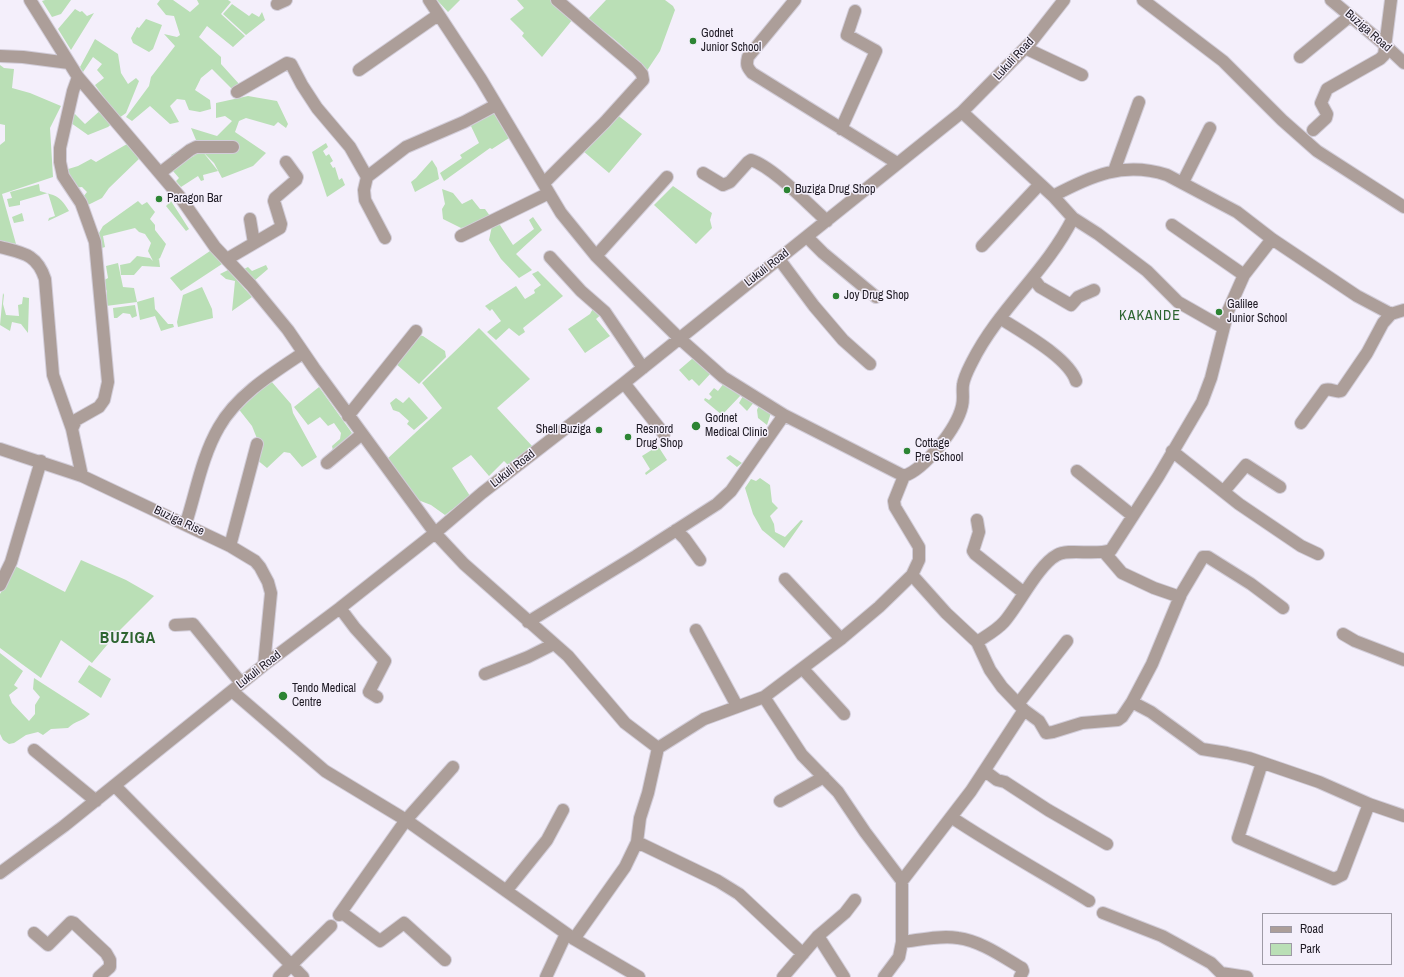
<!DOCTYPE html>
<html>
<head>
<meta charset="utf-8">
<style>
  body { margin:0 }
  #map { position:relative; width:1404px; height:977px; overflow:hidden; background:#f4effb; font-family:"Archivo Narrow",sans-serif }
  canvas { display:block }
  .legend { position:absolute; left:1262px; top:913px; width:130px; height:52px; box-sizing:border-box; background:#f4effb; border:1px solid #9e9aa5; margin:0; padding:5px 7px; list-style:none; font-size:12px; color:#1e1a24 }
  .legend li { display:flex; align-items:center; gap:8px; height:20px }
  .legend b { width:20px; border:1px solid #9e9aa5 }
</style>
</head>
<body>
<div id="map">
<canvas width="1404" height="977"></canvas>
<ul class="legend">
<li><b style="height:5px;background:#ac9e99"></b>Road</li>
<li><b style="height:11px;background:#badfb6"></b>Park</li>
</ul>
</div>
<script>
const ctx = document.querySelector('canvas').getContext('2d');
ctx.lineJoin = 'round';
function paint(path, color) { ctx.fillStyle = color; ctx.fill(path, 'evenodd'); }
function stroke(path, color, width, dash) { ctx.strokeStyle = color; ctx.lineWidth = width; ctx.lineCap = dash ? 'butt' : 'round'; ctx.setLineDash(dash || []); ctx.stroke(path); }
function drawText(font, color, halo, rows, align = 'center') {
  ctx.font = font + ' "Archivo Narrow",sans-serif'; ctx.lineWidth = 3; ctx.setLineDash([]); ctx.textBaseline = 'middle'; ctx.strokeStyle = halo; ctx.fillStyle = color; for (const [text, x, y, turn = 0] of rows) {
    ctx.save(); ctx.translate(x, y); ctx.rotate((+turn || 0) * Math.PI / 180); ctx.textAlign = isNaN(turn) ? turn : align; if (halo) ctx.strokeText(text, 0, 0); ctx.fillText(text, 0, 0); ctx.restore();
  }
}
paint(new Path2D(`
  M45,0H71L61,14L52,17L42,1Z
  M160,0H173L190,12L199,4L197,0H228L231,2L221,14L245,36L233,47L207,26L199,37L221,57V64L240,85L233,90L212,69L201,78L195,90L210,100L211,109L200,112L189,110L185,100L177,99L170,106L179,122L170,124L150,106L132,121L126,117L149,86L151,77L175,46L164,34L177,37L180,35L174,16L166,15L157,4Z
  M437,0H460L448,12Z
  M517,0H554L568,17L573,19L542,57L522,36L524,33L510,19L524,8Z
  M606,0H665L673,6L675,10L660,51L646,72C629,50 610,34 587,20Z
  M232,4L249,16L252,13L259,17L262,12L265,20L246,35L223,14Z
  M75,9L80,12L82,11L87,16L94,13L71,50L58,29Z
  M146,19L162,25L153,49L149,52L133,43L131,38L137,27L139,28Z
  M95,39L118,54L121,73L128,84L136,78L139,81L126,113L119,118L95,85L104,78L97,70L102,64L93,57L83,72L80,67Z
  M0,65L4,68L14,69L12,88L30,93L61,106L50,128L53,177L2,194L16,244L0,241V145L5,141V125L0,124Z
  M248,96L277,101L288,124L286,128L278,122L274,126L246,118L239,121L235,132L266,153L253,166L222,178L214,163L203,152L218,171L203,175L204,180L201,181L198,176L181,187L176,181L179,178L173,171L178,163L197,155L178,162L171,155L196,140L191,128L217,136L232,121L225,116L216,118V103Z
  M102,109L114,122L108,127L88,135L71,123L73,112L85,124Z
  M493,112L509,138L492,149L490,148L444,181L440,173L462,158L460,155L479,143L470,124Z
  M616,114L642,134L609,173L583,151Z
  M326,143L328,147L323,151L326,156L329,154L333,161L330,163L333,168L335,167L339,180L342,178L345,185L327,197L312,152Z
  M127,144L140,158L109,188L102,198L88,205L83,197L87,192L82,187L73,188L65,170L78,166L91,159L96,162Z
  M432,160L437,168L439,179L415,192L411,182L416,178Z
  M39,184L40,191C57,196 60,196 69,211L48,221L49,218L55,216L48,193L20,201V205L9,207L7,199L12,198L10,192Z
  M673,186L712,213L710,220L712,228L696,244L654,205Z
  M442,189L453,193L462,204L472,199L480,209H485L490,216L470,226L461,228L443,219L442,209L445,204Z
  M138,201L142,205L147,202L155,212L150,219L155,225V230L166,244L160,258L157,260L159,259L160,267L142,266L134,275H121L120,265L130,263L137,256L150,258L153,261L148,251L151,243L145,234L139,232L135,228L103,236L105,247L102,248L99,233L103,226Z
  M171,201L189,229L186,231L166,206Z
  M22,213L24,221L14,223L12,217Z
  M533,217L542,230L516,254L532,270L519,278L501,259L489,240L492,226L500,225L513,245L534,229L529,220Z
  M210,251L222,264L181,291L170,278Z
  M118,263L123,287L134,288L137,302L154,297L155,309L168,324H173L174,327L161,331L155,316L140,320L137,302L106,306L107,291L101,282L108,278L106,266Z
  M266,265L268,269L254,281L244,269L248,267L252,271Z
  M228,270L252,297L232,311L235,281L226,279L220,274Z
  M538,271L563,296L523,328L525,332L519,336L509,328L496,340L487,332L501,321L492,309L490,311L485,306L516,286L525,299L535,293L534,290L541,285L532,274Z
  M202,287L212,309L213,318L178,327L177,322L183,295Z
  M3,293L4,295L3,304L6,315L19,316L18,305L22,304L23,297L29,298L28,333L21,324L12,322L10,331L0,325Z
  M135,305L137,316L132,318L130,314L123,313L117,318H114L113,308Z
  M595,305L604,312L596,319L610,336L585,353L568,329L590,314Z
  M479,328L530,379L497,408L533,447L508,465L504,461L489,476L471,455L452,468L470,496L445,515L431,505L418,500L386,460L442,408L422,383Z
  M416,335L423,336L445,351L446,357L419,384L395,363Z
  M693,358L711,373L699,386L692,379L689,381L679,370Z
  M271,381L291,404L293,413L317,457L302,467L290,453L284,452L267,468L256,459L260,446L252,426L237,407Z
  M724,383L741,395L722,415L704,400L705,398L709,400L712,397L709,394L714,388L718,391Z
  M319,387L352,433L333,451L332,446L340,439L341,433L334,423L328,426L320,417L308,425L294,407Z
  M743,396L755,401L747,411L739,403Z
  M409,397L428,418L414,430L407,424L409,421L399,412L393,410L390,403L396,398L403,403Z
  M760,403L772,410L767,425L758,418L757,410Z
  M658,446L667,460L646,475L645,473L650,469L642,456Z
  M730,455L742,463L737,467L726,458Z
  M760,478L770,485L772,502L778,508L770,516L774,524L775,532L785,537L801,520L803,521L784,548L762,530L753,514L745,488L751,479L756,481Z
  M81,560L126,580L154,596L117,633L92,663L61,640L41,678L0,648V594L15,566L65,592Z
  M0,653L23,671L14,685L18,688L9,695L12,703L29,721L35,714V705L40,697L33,689L34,678L90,714C83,721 75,721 68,728L51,729L43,735L38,732L26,735L14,743L9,744L3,740L0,734Z
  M89,665L111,679L101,698L78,682Z`), '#badfb6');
const minor = new Path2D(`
  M30,0L78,77L180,197L215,247L251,285L288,330L314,368L435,533L464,564L568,656L625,723L658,748L704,719L764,697L841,639L879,607L912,575L919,560V547L895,507L894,501L904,476
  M429,0L481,79L561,213L596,256L624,284L679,338L723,377L784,415L904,476C925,469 957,428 962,406C964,399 962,391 963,385C964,377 969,368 972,362C999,308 1046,272 1073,218L1053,196L962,112
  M795,0L748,57C746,65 747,67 752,73L897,163
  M1143,0L1223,61L1282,120L1317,151L1404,207
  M1331,0L1385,45L1404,63
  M277,4L286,0
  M1025,48L1082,75
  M0,56L23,57L69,63
  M1300,57L1350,16
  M359,70L438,15
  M78,77L73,91L60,148V162L63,176L81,203L95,242L108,382L104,400L99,407L76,420L72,429L82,476
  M237,92L287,63L291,64L302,85L317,108L350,147L367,177
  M841,129L876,51L847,35L855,11
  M1313,130L1326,118L1327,114L1321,103L1327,89L1380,59L1384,55L1391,0
  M1114,171L1139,102
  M160,173L190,150L196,147H233
  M703,173L723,185L730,182L748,162L751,160C773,167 808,204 827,221
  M1183,182L1210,128
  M544,183L605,122L643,80L642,74L637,68L557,0
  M1053,196C1091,176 1123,161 1167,175L1237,212L1272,239L1357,296L1391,314L1404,310
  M1073,218L1098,234L1147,271L1178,302L1222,327
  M250,219L254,243
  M1172,225L1244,275
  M461,236L549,193
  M807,237L823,253L876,297
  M385,238L365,200L364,190L367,177L406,147L464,122L496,105
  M982,246L1040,184
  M0,247C23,253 37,254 45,279L53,375L72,429
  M596,256L667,177
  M550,257L581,291L605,312L643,368
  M227,259L280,228L281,224L274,201L275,198L296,180L297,177L286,162
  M779,259L814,306L843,340L870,364
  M1033,278L1040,287L1071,305L1078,297L1094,290
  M1000,318C1021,332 1068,357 1076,381
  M624,383L664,434
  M348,416L416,331
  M1301,423L1325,390C1331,388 1336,393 1341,391L1367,353L1383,323L1391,314
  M0,449L82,476L230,546L255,561L260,567L268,582L271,593L264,665
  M1172,451L1239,504L1301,546L1318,554
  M327,463L362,434
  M1077,471L1133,516
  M1224,491L1246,465L1280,487
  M977,520L979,532L973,551L975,554L1024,593
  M186,523C196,492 202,456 219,427C237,395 273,373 303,353
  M676,530L685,539L700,560
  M230,546L257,444
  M1104,552L1122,573L1154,588L1180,597
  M912,575L946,613L977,642L990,670L1002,687L1024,710L1039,721L1046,733L1053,732L1082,723L1118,720L1122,717L1132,702L1151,712L1202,749L1227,753L1249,758L1319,782L1369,804L1404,816
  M785,579L841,639
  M0,585L11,562L41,461
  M340,608L355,628L385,661L369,692L377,697
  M528,622L636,556L717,504L731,491L784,415
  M175,625L193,624L241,683
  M696,630L737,706
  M1343,634L1355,641L1404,660
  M977,642C986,636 997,630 1004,622C1019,605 1038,565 1057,555C1069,548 1095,556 1111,550L1158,477L1202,402L1211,378L1228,311L1244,275L1272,239
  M803,669L844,714
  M485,674L528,657L554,644
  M232,691L325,771L406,820L574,939L639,977
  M764,697L802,755L838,792L865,832L902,881
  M1132,702L1152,664L1181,594L1203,557H1208L1251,584L1283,608
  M1018,704L1067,641
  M34,750L96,801
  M1262,763L1238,838L1334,879L1342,875L1369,804
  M985,771L997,780L1005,782L1048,810L1107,844
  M115,786L303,977
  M780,801L824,777
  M951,817C996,847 1043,873 1089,901
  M637,842L718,881L739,894L803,954
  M0,873L64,826L264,665L340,608L435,533L482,493L624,383L962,112L1031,42L1064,0
  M506,891L547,840L563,810
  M341,912L380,941L404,923L445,960
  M1103,913L1162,936L1211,963L1221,973L1247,977
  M339,915L406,820L453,767
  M34,933L48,945L71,922L74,923L106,953L110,960V967L99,977
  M818,936L844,977
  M574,939L625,867L637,842L640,818L648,793L658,748
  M902,942C920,940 940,935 958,938C981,941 1003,957 1022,968L1023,971L1020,977
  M279,977L331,926
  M546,977L566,934
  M783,977L818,936L845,913L855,900
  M884,977L899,957L902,942V881L971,791L1024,710`);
stroke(minor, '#d2cdd9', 14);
stroke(minor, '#ac9e99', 12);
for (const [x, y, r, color] of [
  [693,41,4,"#2c8433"],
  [787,190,4,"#2c8433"],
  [159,199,4,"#2c8433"],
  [836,296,4,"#2c8433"],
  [1219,312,4,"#2c8433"],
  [696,426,5,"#2c8433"],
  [599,430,4,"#2c8433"],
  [628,437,4,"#2c8433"],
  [907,451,4,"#2c8433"],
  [283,696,5,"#2c8433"]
]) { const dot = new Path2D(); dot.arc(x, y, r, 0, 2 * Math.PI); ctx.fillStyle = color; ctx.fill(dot); stroke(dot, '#f4effb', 1.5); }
drawText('12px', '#1e1a24', '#f4effb', [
  ["Buziga Road",1368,31,41],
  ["Lukuli Road",1014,59,-47],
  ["Lukuli Road",767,268,-38],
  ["Lukuli Road",513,469,-38],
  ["Buziga Rise",179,521,25],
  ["Lukuli Road",259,670,-38]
]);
drawText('12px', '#1e1a24', '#f4effb', [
  ["Godnet",701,34],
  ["Junior School",701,48],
  ["Buziga Drug Shop",795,190],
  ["Paragon Bar",167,199],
  ["Joy Drug Shop",844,296],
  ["Galilee",1227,305],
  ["Junior School",1227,319],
  ["Godnet",705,419],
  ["Medical Clinic",705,433],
  ["Shell Buziga",591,430,"right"],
  ["Resnord",636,430],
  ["Drug Shop",636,444],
  ["Cottage",915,444],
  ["Pre School",915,458],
  ["Tendo Medical",292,689],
  ["Centre",292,703]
], 'left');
ctx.letterSpacing = '1px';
drawText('14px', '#2d6430', '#f4effb', [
  ["KAKANDE",1150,316]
]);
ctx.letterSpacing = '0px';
ctx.letterSpacing = '1px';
drawText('bold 16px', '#2d6430', '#f4effb', [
  ["BUZIGA",128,639]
]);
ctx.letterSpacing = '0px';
</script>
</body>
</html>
